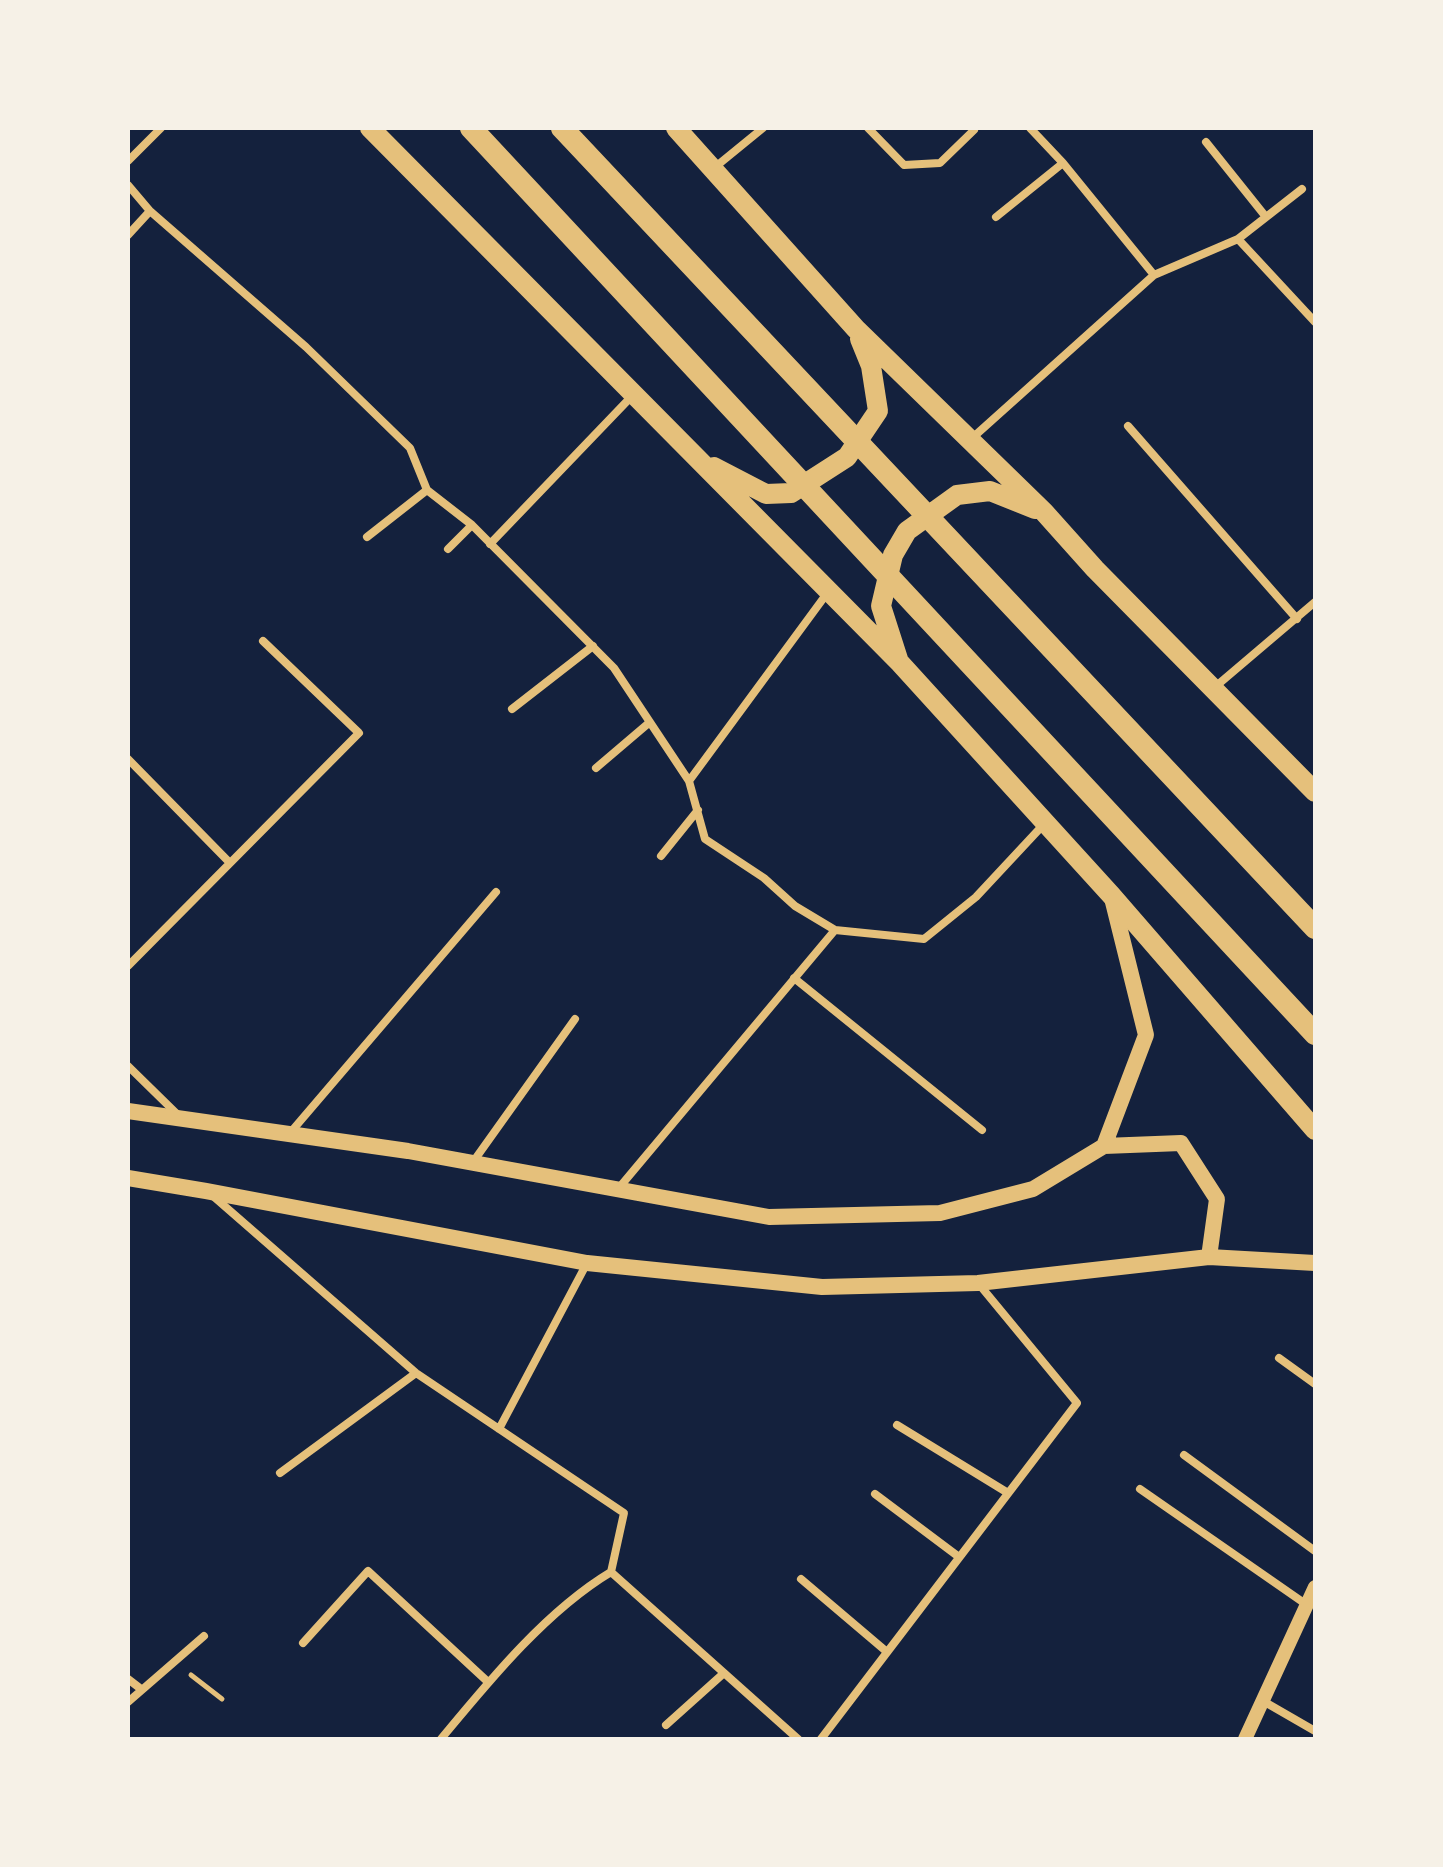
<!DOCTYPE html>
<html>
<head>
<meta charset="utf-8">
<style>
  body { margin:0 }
  #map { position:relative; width:1443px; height:1867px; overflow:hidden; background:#14213d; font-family:"Exo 2",sans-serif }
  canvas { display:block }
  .frame { position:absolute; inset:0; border:130px solid #f6f1e7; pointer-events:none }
</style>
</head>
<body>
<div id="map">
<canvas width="1443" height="1867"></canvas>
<div class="frame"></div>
</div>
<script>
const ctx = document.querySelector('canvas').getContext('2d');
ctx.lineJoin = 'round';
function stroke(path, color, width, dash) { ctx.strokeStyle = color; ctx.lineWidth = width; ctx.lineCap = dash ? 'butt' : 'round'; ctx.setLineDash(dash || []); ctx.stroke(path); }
stroke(new Path2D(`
  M191,1675L222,1699`), '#e5c07b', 5);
stroke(new Path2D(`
  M868,128L904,165L940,163L974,130
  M1030,128L1063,163L1154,275
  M1206,142L1266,217
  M128,161L161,128
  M714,168L763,128
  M128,185L150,211L128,235
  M150,211L306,347L410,448L427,490L472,525L614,668L689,781L705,839L764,878L795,906L835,930L924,939L976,897L1045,823
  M996,217L1063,163
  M1238,239L1315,322
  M1128,426L1297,619
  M970,440L1154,275L1238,239L1302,189
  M367,537L427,490
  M490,544L632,396
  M448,549L472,525
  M1215,687L1315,602
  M512,709L593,646
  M128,759L230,863
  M596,768L650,722
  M689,781L828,592
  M661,856L698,810
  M128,966L359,733L263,641
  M794,978L982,1130
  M128,1066L178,1115
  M290,1133L496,892
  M473,1162L575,1019
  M618,1189L835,930
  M213,1196L416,1373L624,1513L611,1572L798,1739
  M1279,1358L1315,1384
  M897,1425L1008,1493
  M499,1429L587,1263
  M1184,1455L1315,1551
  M280,1473L416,1373
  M1140,1489L1307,1605
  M875,1494L959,1557
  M801,1579L887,1652
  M303,1643L368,1571L488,1682
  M128,1679L141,1689
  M1263,1701L1315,1731
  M128,1702L204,1636
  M666,1725L724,1673
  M441,1739C489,1681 546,1611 611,1572
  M821,1739L1077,1403L978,1283`), '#e5c07b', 8);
stroke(new Path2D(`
  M1245,1739L1315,1587`), '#e5c07b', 14);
stroke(new Path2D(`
  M128,1111L408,1151L769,1217L940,1213L1033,1189L1104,1146L1146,1035L1112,898
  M1104,1146L1181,1143L1217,1199L1209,1257
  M128,1178L206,1191L587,1263L822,1287L978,1283L1209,1257L1315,1263`), '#e5c07b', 16);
stroke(new Path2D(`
  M370,128L900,663L1112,896L1315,1130
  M676,128L856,329L1044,512L1095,569L1315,792
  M714,467L766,494L791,493L847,457L878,411L871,366L860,339
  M898,659L881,606L893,555L907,531L957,495L990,491L1035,509`), '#e5c07b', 20);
stroke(new Path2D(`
  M471,128L1315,1034
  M562,128L1315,928`), '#e5c07b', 22);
</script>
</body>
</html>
